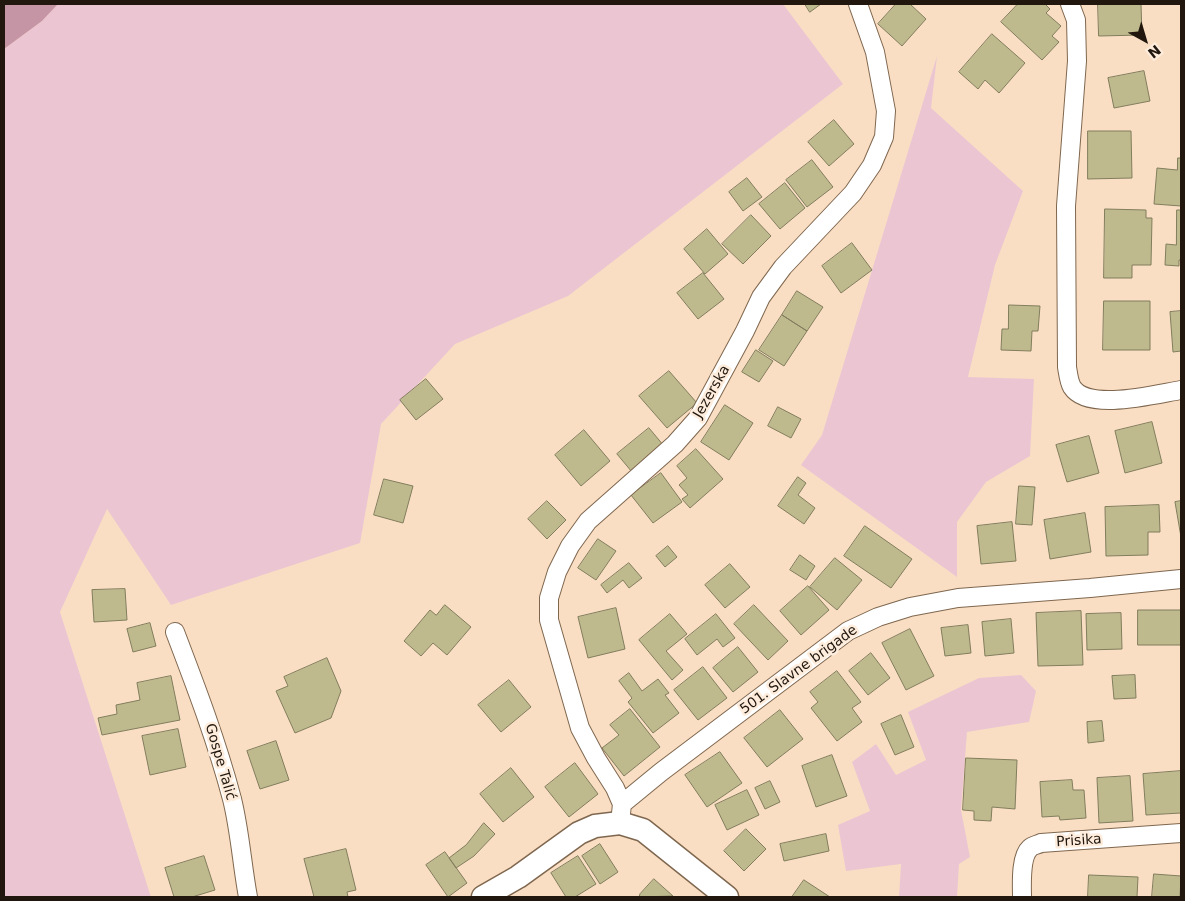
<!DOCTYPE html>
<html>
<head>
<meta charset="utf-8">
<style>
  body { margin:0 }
  #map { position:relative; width:1185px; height:901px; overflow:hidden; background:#f9dec3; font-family:"DejaVu Sans",sans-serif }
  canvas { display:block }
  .frame { position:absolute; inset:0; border:5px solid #21170e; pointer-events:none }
  .north { position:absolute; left:1120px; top:15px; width:50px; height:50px; -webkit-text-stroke:4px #feeddd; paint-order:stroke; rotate:141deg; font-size:14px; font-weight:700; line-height:20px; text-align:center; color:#21170e }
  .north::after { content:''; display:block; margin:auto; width:18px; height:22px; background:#21170e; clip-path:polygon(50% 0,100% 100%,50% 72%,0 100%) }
</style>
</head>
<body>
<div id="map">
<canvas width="1185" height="901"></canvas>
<div class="frame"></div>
<div class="north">N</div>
</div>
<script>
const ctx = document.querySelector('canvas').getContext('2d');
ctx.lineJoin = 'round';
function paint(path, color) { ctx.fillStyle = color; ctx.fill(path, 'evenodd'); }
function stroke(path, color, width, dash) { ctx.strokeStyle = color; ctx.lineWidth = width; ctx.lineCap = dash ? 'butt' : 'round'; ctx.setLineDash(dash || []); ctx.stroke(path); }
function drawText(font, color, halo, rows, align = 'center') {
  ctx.font = font + ' "DejaVu Sans",sans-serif'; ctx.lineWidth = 5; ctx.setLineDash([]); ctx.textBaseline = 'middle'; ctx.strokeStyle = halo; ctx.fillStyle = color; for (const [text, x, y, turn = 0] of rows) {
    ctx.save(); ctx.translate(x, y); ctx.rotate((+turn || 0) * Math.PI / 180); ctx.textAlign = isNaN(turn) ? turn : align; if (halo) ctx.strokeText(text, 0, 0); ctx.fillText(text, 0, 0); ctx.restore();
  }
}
paint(new Path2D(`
  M58,4H783L843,84L568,296L455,344L381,424L360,543L171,605L107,509L60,612L151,897H4V49L42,21Z
  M937,56L931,108L1023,191L995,265L968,377L1034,379L1030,456L986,482L957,522V577L801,465L822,435Z
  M1021,675L1036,691L1029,722L967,732L961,810L970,857L959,864L957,897H899L901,864L846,871L838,825L870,811L852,762L876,744L896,775L926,760L908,712L979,678Z`), '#ebc6d2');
paint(new Path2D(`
  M4,4H58L42,21L4,49Z`), '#c595a5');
const building = new Path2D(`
  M805,4H821L810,12Z
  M896,4H910L926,19L902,46L878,24Z
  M1018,4H1045L1050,9L1046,13L1061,26L1052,36L1059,42L1042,60L1001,22Z
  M1098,4H1141L1142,35L1099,36Z
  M992,34L1025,63L999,93L985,80L978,89L959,72Z
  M1144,71L1150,101L1114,108L1108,78Z
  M834,120L854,144L829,166L808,142Z
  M1088,131H1131L1132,178L1088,179Z
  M1178,158H1181V206L1154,204L1157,168L1177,170Z
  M812,160L833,187L807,207L786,180Z
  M747,178L762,197L743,211L729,192Z
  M785,183L805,208L780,229L759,204Z
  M1105,209L1146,210V218H1152L1151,265H1132V278H1104Z
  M1177,210H1181V260H1179V266L1165,265L1166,244L1176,245Z
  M751,215L771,236L743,264L722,244Z
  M707,229L728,254L705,274L684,249Z
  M852,243L872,270L841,293L822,266Z
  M703,273L724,299L698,319L677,293Z
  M797,291L823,307L807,331L782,315Z
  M1104,301H1150V350H1103Z
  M1009,305L1040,306L1038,331H1032L1031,351L1001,350L1002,329H1008Z
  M1181,311V351L1173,352L1170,312Z
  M782,315L807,331L784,366L759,350Z
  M756,350L773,361L759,382L742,372Z
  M669,371L697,403L667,428L639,396Z
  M426,379L443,399L416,420L400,400Z
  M725,405L753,423L729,460L701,442Z
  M778,407L801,419L791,438L768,426Z
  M1152,422L1162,463L1125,473L1115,431Z
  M649,428L664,446L632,472L617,454Z
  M584,430L610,461L581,486L555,455Z
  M1089,436L1099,473L1067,482L1056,445Z
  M696,449L723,479L690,508L682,499L688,495L679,485L687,478L677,466Z
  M661,473L682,502L653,523L631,495Z
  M798,477L806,483L798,495L815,508L804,524L778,506Z
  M384,479L413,486L403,523L374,515Z
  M1019,486L1035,487L1032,525L1016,524Z
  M547,501L566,520L547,539L528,519Z
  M1181,501V537L1175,502Z
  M1159,505L1160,532H1148V555L1106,556L1105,507Z
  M1085,513L1091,552L1050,559L1044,520Z
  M1012,522L1016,561L981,564L977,526Z
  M865,526L912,559L891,588L844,556Z
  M598,539L616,551L596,580L578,568Z
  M668,546L677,557L665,567L656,556Z
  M800,555L815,566L806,580L790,570Z
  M835,558L862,580L837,610L810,587Z
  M629,563L642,578L629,588L623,580L607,593L601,585Z
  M730,564L750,587L725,608L705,585Z
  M808,586L829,610L801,635L780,611Z
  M125,589L127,620L94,622L92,590Z
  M445,605L471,627L447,655L433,643L421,656L404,641L430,610L436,615Z
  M754,605L788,641L768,660L734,624Z
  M616,608L625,649L588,658L578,617Z
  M1138,610H1181V645H1138Z
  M1081,611L1083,665L1038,666L1036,613Z
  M1121,613L1122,649L1087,650L1086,614Z
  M670,614L687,634L666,651L683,670L672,680L639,640Z
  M716,614L735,638L723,647L717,639L697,655L685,639Z
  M1011,619L1014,653L985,656L982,622Z
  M150,623L156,646L133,652L127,629Z
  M968,625L971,653L945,656L941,628Z
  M910,629L934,676L906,690L882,643Z
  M738,647L758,672L733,692L713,668Z
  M871,653L890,678L868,695L849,671Z
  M327,658L341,691L331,718L295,733L276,691L288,686L284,677Z
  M703,667L727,698L698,720L674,690Z
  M837,671L861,702L852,708L862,722L837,741L811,708L818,702L810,692Z
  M629,673L642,691L658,679L669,693L665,695L679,713L653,733L628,702L632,698L619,681Z
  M1135,675L1136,698L1114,699L1112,676Z
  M171,676L180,720L102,735L98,718L117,714L116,705L140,700L137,683Z
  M509,680L531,707L501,732L478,705Z
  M630,709L660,747L624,776L602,748L619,735L610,725Z
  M780,710L803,739L767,767L744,738Z
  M901,715L914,747L895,755L881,724Z
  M1102,721L1104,741L1088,743L1087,722Z
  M178,729L186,767L150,775L142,736Z
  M276,741L289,780L260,789L247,751Z
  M720,752L742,783L707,807L685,775Z
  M832,755L847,796L816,807L802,766Z
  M966,758L1017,760L1015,809L992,807L991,821L974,820V811L963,810Z
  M575,763L598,794L569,817L545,787Z
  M511,768L534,797L503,822L480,794Z
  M1181,771V813L1146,815L1143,774Z
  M1130,776L1133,821L1099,823L1097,778Z
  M1072,780L1073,790H1084L1086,818L1060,820L1059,816L1042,817L1040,782Z
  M770,781L780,802L765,809L755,788Z
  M747,790L759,815L727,830L715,805Z
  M484,823L495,834L474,856L456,868L449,858L466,845Z
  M746,829L766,849L744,871L724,851Z
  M826,834L829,851L784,861L780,844Z
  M600,844L618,872L600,884L582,856Z
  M346,849L356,890L347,892L348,897H314L304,859Z
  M445,852L467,883L448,897L426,865Z
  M204,856L215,890L192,897H174L165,868Z
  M578,856L596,884L575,897H566L551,873Z
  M1154,874L1181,876L1180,897H1152Z
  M1089,875L1138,877L1137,897H1088Z
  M654,879L673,896L639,897L640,894Z
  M804,880L830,897H792Z`);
paint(building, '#bfba8d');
stroke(building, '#817d5d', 1);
const minor = new Path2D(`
  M1070,4L1076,20L1077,61L1066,206L1067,367C1068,373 1069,382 1072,387C1088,412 1156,394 1181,390
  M175,632C196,687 217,742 232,799C240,831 242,865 248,897
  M622,804L661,772L848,631L878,617L910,607L958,598L1090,588L1181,579
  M620,823L622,804L615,788L596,758L580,728L549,620V598L557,572L570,546L588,521L675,444L698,418L745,331L761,297L783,267L853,193L872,165L884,137L886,111L875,52L858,4
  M1022,897C1022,885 1020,857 1030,848C1033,845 1037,845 1041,843L1181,833`);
const tertiary = new Path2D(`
  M483,897L518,877L579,833L595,826L620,823L643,830L727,897`);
stroke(minor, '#7f674f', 20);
stroke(tertiary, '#7f674f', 25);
stroke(minor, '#fff', 18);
stroke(tertiary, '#fff', 22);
drawText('14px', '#21170e', '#feeddd', [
  ["Jezerska",712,392,-60],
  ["501. Slavne brigade",799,670,-36],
  ["Gospe Talić",220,762,74],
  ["Prisika",1079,841,-4]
]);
</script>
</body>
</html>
